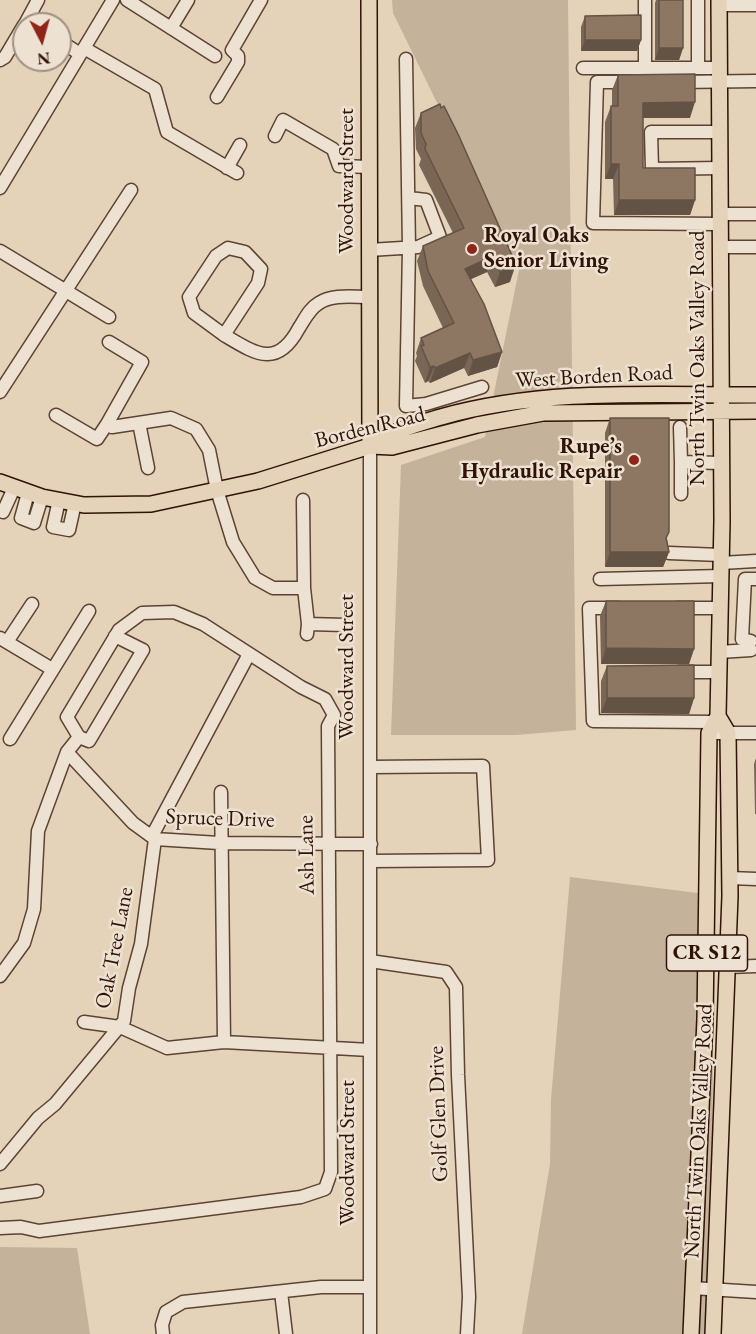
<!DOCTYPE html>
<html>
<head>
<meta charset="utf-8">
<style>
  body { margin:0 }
  #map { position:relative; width:756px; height:1334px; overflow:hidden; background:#e4d3b9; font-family:"EB Garamond",serif }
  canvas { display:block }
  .north { position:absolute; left:12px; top:12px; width:60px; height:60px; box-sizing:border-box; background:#ede2d2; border:2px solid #a18f80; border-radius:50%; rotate:174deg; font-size:16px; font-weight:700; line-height:24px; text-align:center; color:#2f1306 }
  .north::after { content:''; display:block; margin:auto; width:21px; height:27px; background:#8f2418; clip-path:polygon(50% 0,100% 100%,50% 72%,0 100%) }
</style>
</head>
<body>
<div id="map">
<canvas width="756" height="1334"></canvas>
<div class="north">N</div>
</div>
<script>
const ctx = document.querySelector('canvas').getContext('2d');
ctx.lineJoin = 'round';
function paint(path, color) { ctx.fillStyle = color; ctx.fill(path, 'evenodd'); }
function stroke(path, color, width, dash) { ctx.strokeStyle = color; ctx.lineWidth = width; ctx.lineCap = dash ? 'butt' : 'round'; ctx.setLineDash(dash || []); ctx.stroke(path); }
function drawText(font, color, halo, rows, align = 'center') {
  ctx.font = font + ' "EB Garamond",serif'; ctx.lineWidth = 5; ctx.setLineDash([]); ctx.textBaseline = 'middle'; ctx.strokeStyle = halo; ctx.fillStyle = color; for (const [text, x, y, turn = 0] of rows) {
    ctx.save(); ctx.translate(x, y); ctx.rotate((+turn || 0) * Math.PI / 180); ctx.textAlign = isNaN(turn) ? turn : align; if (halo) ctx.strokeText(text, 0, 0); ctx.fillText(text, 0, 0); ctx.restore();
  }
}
paint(new Path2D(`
  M392,0H568L576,730L516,735H391L401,465L485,437L519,270L393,13Z
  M570,877L714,895L711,1334H522L550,1164L551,1099Z
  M0,1247L77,1248L90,1334H0Z`), '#c5b29b');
const minor = new Path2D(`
  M127,0L215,56
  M719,5H756
  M25,24L38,0
  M171,28L188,0
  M60,41L80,54
  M84,48L155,89L167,132L237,173
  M406,59L409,248L406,406L426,404L482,387
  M0,60L5,57L24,25
  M583,68H720
  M645,68V0
  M698,68V0
  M629,82H597L593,223L720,224
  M679,82L756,81
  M217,97L238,62V56L232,50L261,0
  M720,132H651L652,169L720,168
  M275,136L283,120L333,149L339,166L370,167
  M227,168L240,145
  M0,188L113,0
  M720,214H756
  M720,247H756
  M228,248L245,252L261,269L258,283L224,335L194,313L189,297L216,256Z
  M369,250L418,247L440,237L426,200L409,198
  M0,251L109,317
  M224,335C256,354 277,369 299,328C305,319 309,309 319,303C332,294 353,297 368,297
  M0,392L131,190
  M56,415L97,439L107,424L112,427L171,418L196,429L209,450L217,490L233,542L255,578L273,588H304L308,624L307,634
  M139,423L148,468
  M107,424L142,362L109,342
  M680,427L681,462
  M28,493L21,518L34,523L42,497
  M681,494V462L721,463
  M59,500L53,527L69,530L75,503
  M303,500L304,588
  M0,511L3,512L14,488
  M669,553L721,555
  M721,563L756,561
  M600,579L721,576
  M618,608H589L593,721L713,722
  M677,608H720
  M308,624L345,625
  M0,638L52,669
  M751,641L742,639L745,579H756
  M7,642L32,604
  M719,652L751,650
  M679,672H719
  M709,733H756
  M79,737L89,741L143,650L115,636
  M10,739L89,611
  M67,752L133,823L155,839L219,843L371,844
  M370,767L483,766L488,860L371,861
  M221,792L224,1042
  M152,836L249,654
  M730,878L756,879
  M370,961L446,972L456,987L458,1075L469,1297L467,1334
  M728,967L756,966
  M0,976L24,943L34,909L38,831L67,752L79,737L67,717L119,630L142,613L174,612L203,624L301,687L325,699L334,715L328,726L331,1172L325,1189L301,1197L39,1231L21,1227L0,1228
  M84,1022L120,1027L167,1048L224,1042L370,1050
  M0,1164L38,1118L55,1104L124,1021L129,988L141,944L155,839
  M0,1196L37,1191
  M692,1288L756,1292
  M281,1292L286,1334
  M163,1334L162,1325L166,1312L183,1302L321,1287H370
  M370,1334V446`);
const major = new Path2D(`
  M369,0L370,446
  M370,446C394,430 414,425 441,417C544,388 651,395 756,395
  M0,482L42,497L84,505L151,504L258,481L370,446L392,447L477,425L543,413L756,411
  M691,1334L705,1019L709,733L718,716
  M713,1334L730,896L728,733L718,716L722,521L719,0`);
stroke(minor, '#5c4333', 15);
stroke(major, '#2f1306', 18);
stroke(minor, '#ede2d2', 12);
stroke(major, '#e4d3b9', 15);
paint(new Path2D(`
  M656,0H683V48L679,60H655V3Z
  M585,16L641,40L637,51H581V27Z
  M618,75L690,118H643V168L695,200L690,215H614L613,179H605V122L611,106H612V90Z
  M421,113L510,282L495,287L487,272L471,279L502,352L497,367L468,376L464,368L430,383L428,381L425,383L415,361L417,356L416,353L421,338L443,328L423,286L417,261L423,246L453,233L419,165L421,159L416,149L415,128Z
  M610,418L667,539L669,552L663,567H605V433Z
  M606,601L694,649L689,664H601L600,616Z
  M607,666L694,698L689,714L601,713V681Z
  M756,758V814H755L754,764Z`), '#796655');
paint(new Path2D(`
  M585,40H641L637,51H581Z
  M659,48H683L679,60H655Z
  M695,102L690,118H637L643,103Z
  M611,164H619L613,179H605Z
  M619,200H695L690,215H614Z
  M493,256L487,272L460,284L465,269Z
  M515,267L510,282L495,287L500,272Z
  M502,352L497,367L468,376L473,360Z
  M470,353L464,368L430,383L435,368Z
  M434,366L428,381L425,383L430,367Z
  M610,552H669L663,567H605Z
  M606,648L694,649L689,664H601Z
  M607,698H694L689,714L601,713Z`), '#635345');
const building = new Path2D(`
  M659,0H683V48H659Z
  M641,15V40H585V16Z
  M695,74V102L643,103V168H695V200H619V164H611V106H618V75Z
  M440,104L441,108L444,106L458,134L515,262V267L500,272L493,256L465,269L484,304L502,352L473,360L470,353L435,368L434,366L430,367L421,346L424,345L421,338L454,323L428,271L423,246L464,228L425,149L426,144L421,133V113Z
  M610,418H669V532L666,538L669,552H610Z
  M606,601H694V649L606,648Z
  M694,665V698H607V666Z`);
paint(building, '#8d7763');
stroke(building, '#635345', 1.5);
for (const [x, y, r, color] of [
  [472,249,6,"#8f2418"],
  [634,460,6,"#8f2418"]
]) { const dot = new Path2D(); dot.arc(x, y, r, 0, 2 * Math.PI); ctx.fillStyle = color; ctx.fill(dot); stroke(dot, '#ede2d2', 2); }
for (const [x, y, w] of [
  [707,953,81]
]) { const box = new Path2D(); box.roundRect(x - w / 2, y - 18, w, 36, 4.5); ctx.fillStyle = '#ede2d2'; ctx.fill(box); stroke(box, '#2f1306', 1.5); }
drawText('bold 21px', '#2f1306', null, [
  ["CR S12",707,953]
]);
drawText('22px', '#2f1306', '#ede2d2', [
  ["Woodward Street",347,181,-90],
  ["North Twin Oaks Valley Road",698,358,-90],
  ["West Borden Road",594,377,-3],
  ["Borden Road",370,428,-14],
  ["Woodward Street",347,667,-90],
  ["Spruce Drive",220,819,2],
  ["Ash Lane",307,855,-91],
  ["Oak Tree Lane",115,948,-79],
  ["Golf Glen Drive",439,1114,-92],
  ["North Twin Oaks Valley Road",699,1131,-87],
  ["Woodward Street",348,1153,-90]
]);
drawText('bold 22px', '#2f1306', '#ede2d2', [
  ["Royal Oaks",484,236],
  ["Senior Living",484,261],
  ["Rupe’s",622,447,"right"],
  ["Hydraulic Repair",622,472,"right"]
], 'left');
</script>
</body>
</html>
